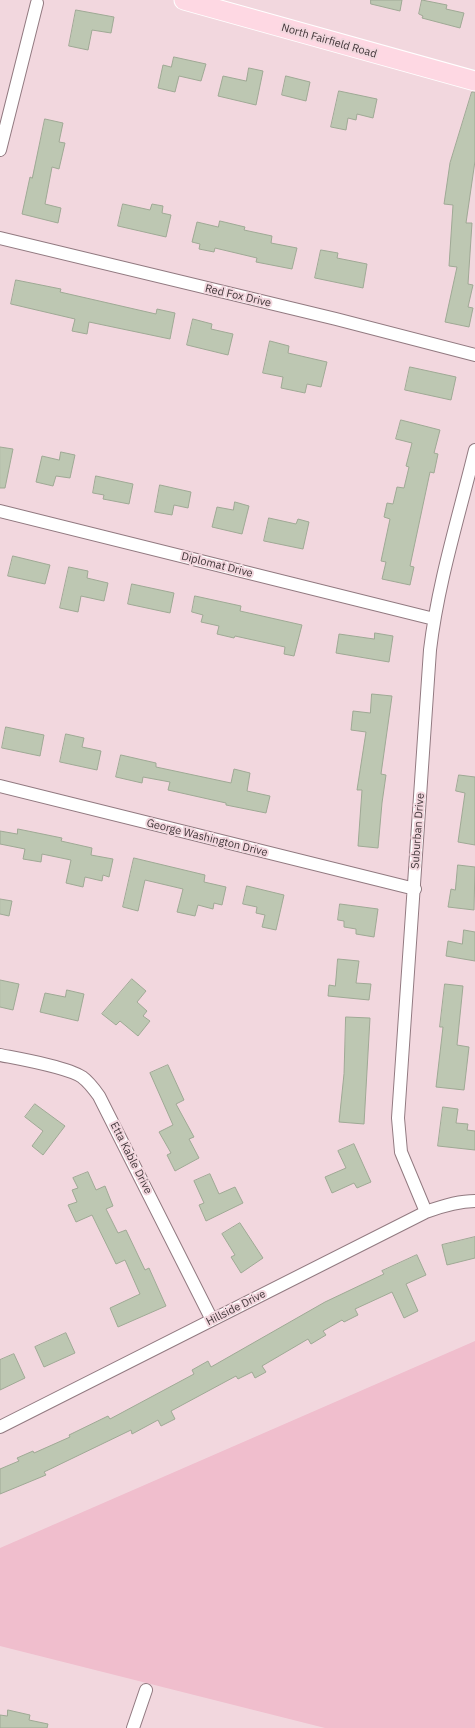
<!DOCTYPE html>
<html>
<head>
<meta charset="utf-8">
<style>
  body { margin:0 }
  canvas { display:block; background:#f2d7de }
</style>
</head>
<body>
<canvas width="475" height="1728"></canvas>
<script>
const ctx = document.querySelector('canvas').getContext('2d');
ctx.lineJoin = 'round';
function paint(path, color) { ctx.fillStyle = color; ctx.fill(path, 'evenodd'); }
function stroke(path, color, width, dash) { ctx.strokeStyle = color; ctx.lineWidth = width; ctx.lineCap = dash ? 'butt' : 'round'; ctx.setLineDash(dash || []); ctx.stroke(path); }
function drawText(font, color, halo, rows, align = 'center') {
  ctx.font = font + ' "IBM Plex Sans",sans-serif'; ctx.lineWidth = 4; ctx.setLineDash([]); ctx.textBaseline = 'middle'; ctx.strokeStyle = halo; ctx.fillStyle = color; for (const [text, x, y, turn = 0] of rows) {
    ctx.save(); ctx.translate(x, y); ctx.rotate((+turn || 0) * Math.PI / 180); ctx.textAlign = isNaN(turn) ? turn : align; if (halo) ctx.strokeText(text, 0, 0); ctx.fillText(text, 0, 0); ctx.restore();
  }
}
paint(new Path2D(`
  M475,1341V1728H325L0,1646V1548Z`), '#f0becd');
const building = new Path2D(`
  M371,0H402L400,11L371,4Z
  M422,0L447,5L446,9L464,13L460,28L422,18L423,16L419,14Z
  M76,10L114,17L111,33L92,30L88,50L69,46Z
  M174,57L206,64L201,81L179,76L175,92L158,88L163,65L171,67Z
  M249,68L263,71L256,105L218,96L223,76L246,81Z
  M286,76L310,82L306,101L282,95Z
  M339,91L377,99L373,118L357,114L356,120L348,118L346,130L331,127Z
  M472,92H475V161L466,223H472L468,284L473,285L468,307L473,308L469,327L445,322L457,267L449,266L453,205L444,204L450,163Z
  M45,119L63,123L59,142L65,143L59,169L52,167L45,204L61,208L58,223L22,214L30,177L32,178Z
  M123,204L150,210L152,204L163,206L162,213L171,215L166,237L118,226Z
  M220,221L245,227L244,230L272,236L271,243L297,248L292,269L256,262L257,258L215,248L214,252L199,249L200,244L192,242L197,222L218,227Z
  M321,250L338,253L337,258L367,264L363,288L315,278Z
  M16,280L61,289L60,292L156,314L157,309L175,313L170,339L89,322L87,334L72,331L75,319L11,304Z
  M193,319L212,324L211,329L233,334L228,355L187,345Z
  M270,341L289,346L288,353L327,362L321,387L307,384L305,393L281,388L283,377L263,373Z
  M410,367L456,377L451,400L405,390Z
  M401,420L440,430L434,453L438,454L434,473L430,472L410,566L414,567L410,585L382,579L386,562L381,561L390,519L384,517L387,503L393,504L397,487L404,488L409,467L406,466L412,443L396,439Z
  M0,447L13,449L5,488H0Z
  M61,452L75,455L70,478L56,476L53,486L36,482L42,456L59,460Z
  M96,476L133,484L129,504L103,499L104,495L93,493Z
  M160,485L191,492L188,508L174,505L172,515L155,512Z
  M235,502L249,506L242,534L212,527L217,507L233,510Z
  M269,518L296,524L298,519L309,522L303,549L264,541Z
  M13,556L50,565L45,584L8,576Z
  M69,567L88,571L87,578L108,583L104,601L81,596L78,612L60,608Z
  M132,584L174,593L170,613L128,604Z
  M195,596L241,606L240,611L302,625L294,656L284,654L285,647L235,636L234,638L217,634L219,626L201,622L203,615L192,612Z
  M375,633L393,636L389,662L336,653L339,634L374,639Z
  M372,694L392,696L381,774L386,775L382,803L378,848L358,846L362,790H357L366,732L351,730L353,711L370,713Z
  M6,727L44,735L40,756L2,748Z
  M66,734L84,738L82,747L101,751L97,770L60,762Z
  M121,755L156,763V767L231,783L234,769L250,773L247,791L270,796L266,813L226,805V803L168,790L170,782L143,777L142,783L116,777Z
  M459,775L475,777V845L458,842L465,793L456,791Z
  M18,829L62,838L61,841L92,848L91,855L113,859L109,877L103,875L102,881L85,877L83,887L66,883L71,860L42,854L41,862L23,859L25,849L0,844V831L17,834Z
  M134,858L205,875L204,882L226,887L222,905L214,903L213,909L198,905L195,916L177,912L183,889L145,880L138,911L123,907Z
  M458,865L475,867L474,910L448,907L451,889L455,890Z
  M247,886L284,895L276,930L262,927L265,915L256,913L257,907L243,904Z
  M0,899L12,901L9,916L0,914Z
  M340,904L378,909L374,937L356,934V929L344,927V921L338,920Z
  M464,930L475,932V961L446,956L448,941L462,944Z
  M338,959L359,961L356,983L371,984L369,1000L328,996L329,985L335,986Z
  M132,979L146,991L137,1002L147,1011L143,1016L150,1021L138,1036L120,1021L116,1025L102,1014Z
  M0,980L19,984L13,1010L0,1007Z
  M445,984L463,986L457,1045L469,1047L464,1090L436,1087L443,1027H440Z
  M67,990L84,994L78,1021L40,1012L45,993L65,997Z
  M346,1017L370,1018L364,1124L339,1122L344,1074Z
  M168,1065L184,1100L176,1104L194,1137L189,1139L199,1158L175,1171L167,1155L171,1153L159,1132L173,1125L150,1073Z
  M35,1104L65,1126L43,1155L32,1146L43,1131L25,1117Z
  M443,1107L458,1109L456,1123L468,1124L467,1130L475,1131V1150L438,1146Z
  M354,1144L371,1182L357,1188L354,1183L332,1193L325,1177L346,1168L338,1151Z
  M88,1172L96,1190L105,1186L113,1206L106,1209L118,1233L126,1230L145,1270L149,1268L166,1306L118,1327L110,1308L140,1294L125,1260L116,1264L92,1215L76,1222L68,1205L77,1202L72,1190L78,1188L73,1178Z
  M210,1174L219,1194L235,1187L243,1203L206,1221L199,1205L204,1203L194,1181Z
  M240,1223L263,1258L241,1273L231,1257L235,1255L222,1234Z
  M475,1237V1258L447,1265L442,1245Z
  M417,1255L426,1275L406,1284L418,1311L404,1318L392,1292L355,1309L358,1315L344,1322L342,1320L323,1331L326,1335L311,1344L308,1339L262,1366L266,1372L255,1378L252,1372L238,1379L236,1376L171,1411L175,1419L161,1426L158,1420L132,1434L131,1430L44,1472L46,1475L0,1494V1469L19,1461L17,1458L33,1451L34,1453L70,1437L69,1435L108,1416L110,1419L194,1374L192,1370L208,1361L211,1367L325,1302L384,1274L382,1271Z
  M66,1333L75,1353L44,1367L35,1347Z
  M14,1354L25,1378L0,1390V1360Z
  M8,1710L30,1715L29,1720L48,1724L47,1728H0V1715L7,1716Z`);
paint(building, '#bdc7b2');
stroke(building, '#9fa995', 1);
const minor = new Path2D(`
  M0,150L37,3
  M0,238L336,319L475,355
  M0,511L434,619
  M0,786L415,889
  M0,1055C20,1059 67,1067 82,1077C89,1082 94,1089 99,1096L212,1320
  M426,1212L401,1152L398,1118L430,650C438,582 459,516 475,450
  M0,1427L426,1212C442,1206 458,1201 475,1201
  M133,1728L146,1690`);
const primary = new Path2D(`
  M184,0L475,81`);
stroke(minor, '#927a81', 14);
stroke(primary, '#fff', 21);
stroke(minor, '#fff', 12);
stroke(primary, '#fed8e3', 19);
drawText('11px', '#413639', '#f2d7de', [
  ["North Fairfield Road",329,41,16],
  ["Red Fox Drive",238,296,13],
  ["Diplomat Drive",217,565,14],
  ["Suburban Drive",418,831,-86],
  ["George Washington Drive",207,838,14],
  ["Etta Kable Drive",131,1158,63],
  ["Hillside Drive",236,1308,-27]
]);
</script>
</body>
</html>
